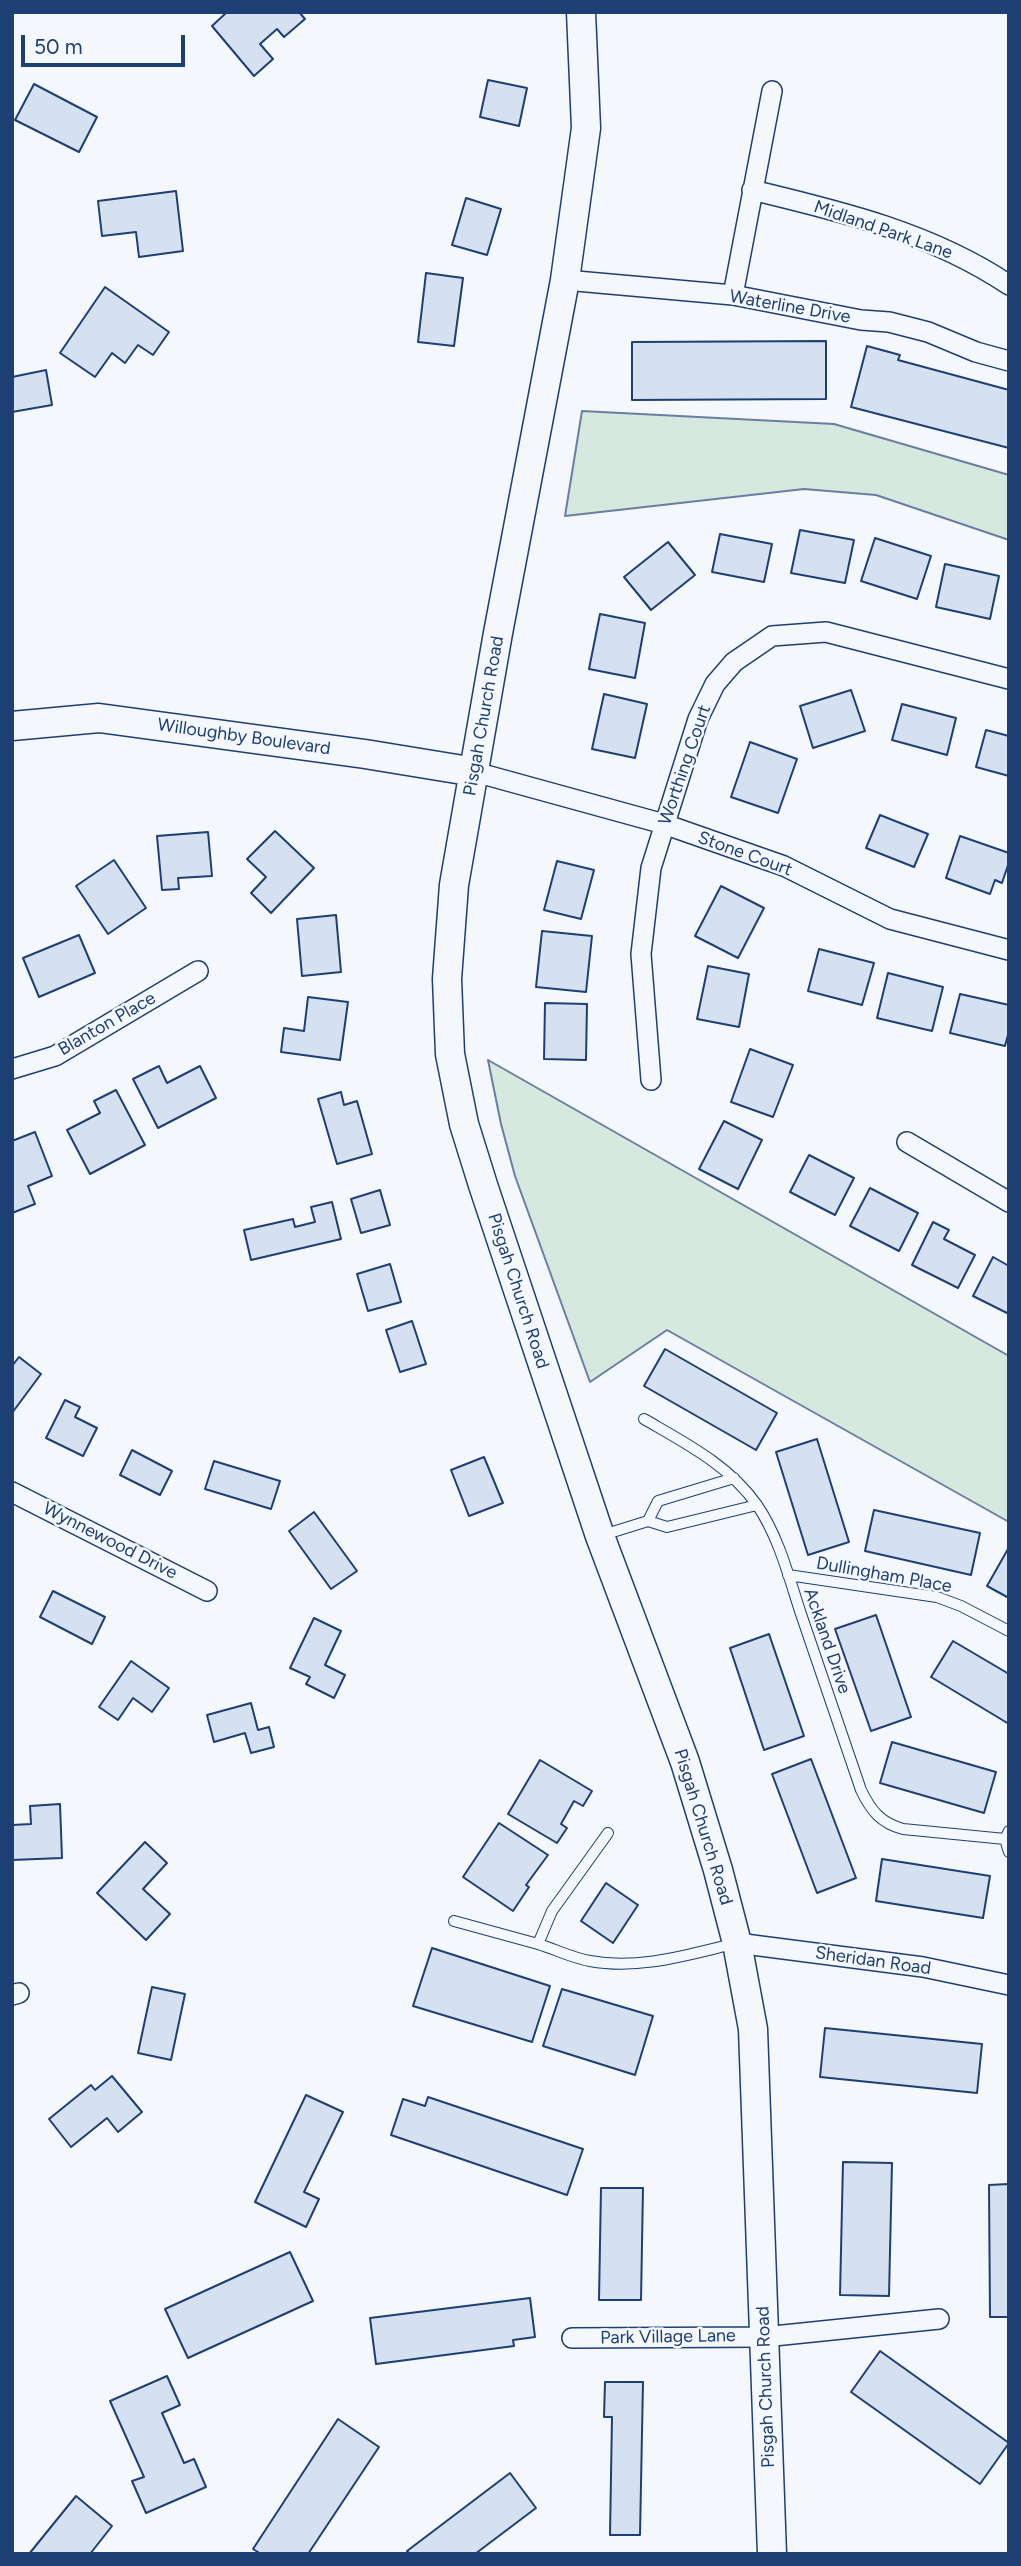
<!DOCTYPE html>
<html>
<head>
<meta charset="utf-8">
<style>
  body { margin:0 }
  #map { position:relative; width:1021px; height:2566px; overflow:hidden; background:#f4f7fb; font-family:Figtree,sans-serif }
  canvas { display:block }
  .frame { position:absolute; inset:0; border:14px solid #1d3f73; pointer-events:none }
  .scale { position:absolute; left:21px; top:35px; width:164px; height:32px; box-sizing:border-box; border:4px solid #1d3f73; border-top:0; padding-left:9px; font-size:21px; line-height:24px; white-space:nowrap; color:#1d3f73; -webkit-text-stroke:5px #f4f7fb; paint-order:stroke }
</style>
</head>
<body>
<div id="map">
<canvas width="1021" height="2566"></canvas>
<div class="frame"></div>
<div class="scale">50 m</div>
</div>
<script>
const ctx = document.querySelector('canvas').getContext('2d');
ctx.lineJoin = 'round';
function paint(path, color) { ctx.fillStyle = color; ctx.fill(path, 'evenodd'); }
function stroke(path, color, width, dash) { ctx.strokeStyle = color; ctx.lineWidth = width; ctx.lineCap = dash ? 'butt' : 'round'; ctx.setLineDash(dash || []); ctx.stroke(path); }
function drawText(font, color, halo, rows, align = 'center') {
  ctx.font = font + ' Figtree,sans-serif'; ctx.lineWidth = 5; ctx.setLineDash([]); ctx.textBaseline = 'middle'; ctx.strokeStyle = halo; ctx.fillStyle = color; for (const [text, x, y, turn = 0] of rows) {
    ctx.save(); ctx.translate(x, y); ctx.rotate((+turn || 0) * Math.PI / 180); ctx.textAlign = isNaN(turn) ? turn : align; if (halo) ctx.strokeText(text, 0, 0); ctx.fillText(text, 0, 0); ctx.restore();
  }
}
const green = new Path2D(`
  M582,411L834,424L1009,475V540L876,495L804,489L565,516Z
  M488,1060L1009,1356V1522L667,1330L590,1382L515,1176L501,1124Z`);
paint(green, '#d7e8df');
stroke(green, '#687fa3', 2);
const building = new Path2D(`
  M227,12H299L305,19L284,37L277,29L260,44L273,59L254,76L212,26Z
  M488,80L527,88L519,126L480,117Z
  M34,84L97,117L79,152L15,120Z
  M176,191L183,251L139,257L136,232L102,236L98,201Z
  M466,198L501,209L487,255L452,245Z
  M426,273L463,278L454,346L418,342Z
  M105,287L169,332L153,355L138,345L125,363L112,353L95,377L60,353Z
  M826,341V399L632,400V342Z
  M867,346L900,355L898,360L1009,390V448L851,407Z
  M46,370L52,405L12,412V377Z
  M800,530L854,540L845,583L791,573Z
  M720,534L772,544L764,582L712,572Z
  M875,538L931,556L917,599L861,581Z
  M668,542L695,575L651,610L624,577Z
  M945,564L999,576L990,619L936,607Z
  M600,614L645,623L635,678L589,669Z
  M851,690L865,731L813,748L800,706Z
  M604,694L647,704L635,758L592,749Z
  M902,704L956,718L947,755L892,740Z
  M986,730L1009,736V776L976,767Z
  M750,742L797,759L778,813L731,797Z
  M880,815L928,834L914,867L866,848Z
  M275,831L314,868L271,913L251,893L266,877L247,859Z
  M208,832L212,876L178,878L179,889L162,890L157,836Z
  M960,836L1009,853V862L1002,883L995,880L990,894L946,878Z
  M114,860L146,908L108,934L76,886Z
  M557,861L594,870L581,919L544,910Z
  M721,886L764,908L738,958L695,936Z
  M336,915L341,972L302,976L297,919Z
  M542,931L592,936L586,992L536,987Z
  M79,935L95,973L39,997L23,958Z
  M819,949L874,963L862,1005L808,991Z
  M708,966L749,974L739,1027L697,1019Z
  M888,973L943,987L932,1031L877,1018Z
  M960,994L1009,1005V1031L1005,1046L950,1033Z
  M308,997L348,1002L340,1060L281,1052L284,1028L304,1031Z
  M545,1003L587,1004L586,1060L544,1059Z
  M750,1049L793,1065L773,1117L731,1102Z
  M159,1066L167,1083L200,1066L216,1098L158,1128L133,1079Z
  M116,1090L145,1145L90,1174L67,1130L100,1113L94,1101Z
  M341,1092L344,1105L357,1101L372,1154L337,1164L318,1099Z
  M724,1121L762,1140L738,1189L699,1169Z
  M35,1132L52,1176L28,1186L35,1204L12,1213V1141Z
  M809,1155L854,1178L835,1215L790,1192Z
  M870,1188L918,1213L899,1251L850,1226Z
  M380,1190L390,1225L361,1233L351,1199Z
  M332,1202L341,1239L251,1260L244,1230L293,1219L295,1227L315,1222L311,1207Z
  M933,1222L949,1230L944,1239L975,1255L958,1288L912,1265Z
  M993,1257L1009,1266V1314L973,1296Z
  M390,1264L401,1302L368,1311L357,1274Z
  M412,1321L426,1364L400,1372L386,1330Z
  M665,1349L777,1413L756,1450L644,1386Z
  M19,1357L41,1374L12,1413V1366Z
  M65,1400L80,1407L75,1417L97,1428L83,1456L46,1438Z
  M817,1439L849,1542L808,1555L776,1452Z
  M132,1450L172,1471L160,1495L120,1475Z
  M484,1457L503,1503L469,1516L451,1470Z
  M214,1461L280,1481L271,1509L205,1489Z
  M874,1510L980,1533L971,1575L865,1551Z
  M314,1512L357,1571L331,1589L289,1531Z
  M1008,1549H1009V1598L987,1586Z
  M53,1591L105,1617L92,1644L40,1617Z
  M876,1615L911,1717L871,1731L835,1629Z
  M314,1618L341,1631L325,1665L345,1675L334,1698L306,1684L310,1677L290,1668Z
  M769,1634L804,1736L764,1750L730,1648Z
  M953,1641L1009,1674V1724L931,1677Z
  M131,1661L169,1688L152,1712L133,1698L118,1720L99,1707Z
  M251,1703L258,1730L269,1727L274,1747L251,1753L245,1733L214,1742L207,1715Z
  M892,1742L996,1772L984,1813L880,1783Z
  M811,1759L856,1878L817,1893L772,1774Z
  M540,1760L592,1791L583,1806L574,1801L561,1824L567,1828L557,1843L508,1814Z
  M60,1804L62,1858L12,1860V1825L31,1824L30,1806Z
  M499,1823L548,1855L526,1885L529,1887L513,1911L463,1877Z
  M145,1842L167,1863L143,1889L170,1914L146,1940L97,1893Z
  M882,1859L990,1876L983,1918L876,1901Z
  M606,1883L638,1905L613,1943L581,1921Z
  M432,1948L550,1986L532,2042L413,2006Z
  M152,1987L185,1994L171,2060L138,2053Z
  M562,1989L653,2016L635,2075L543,2046Z
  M825,2028L982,2044L977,2093L820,2077Z
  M112,2076L142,2112L118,2132L107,2118L71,2147L49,2119L91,2085L95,2090Z
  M306,2095L343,2112L304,2192L319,2199L306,2227L255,2202Z
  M428,2097L583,2149L567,2195L391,2135L403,2099L425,2106Z
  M843,2162L892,2163L889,2296L840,2295Z
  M1009,2184V2317H990L989,2185Z
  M601,2188H643L641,2300H599Z
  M290,2252L313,2301L188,2358L165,2309Z
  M530,2298L535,2337L513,2340L514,2346L376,2364L370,2318Z
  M880,2351L1009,2443L980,2484L851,2392Z
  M167,2376L180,2405L162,2413L184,2463L194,2459L206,2487L146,2513L132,2481L144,2477L110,2401Z
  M605,2382H643L640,2535H610L612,2417H604Z
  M338,2419L379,2447L308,2554H261L253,2549Z
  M510,2473L536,2508L475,2554H410L407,2551Z
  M76,2496L112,2526L90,2554H29Z`);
paint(building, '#d5e0f0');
stroke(building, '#1d3f73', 2);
const lane = new Path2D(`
  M644,1419C685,1443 729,1465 757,1505C779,1537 789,1578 801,1614C821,1673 841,1732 861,1790C871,1811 881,1823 903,1829L1005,1839
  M648,1521L658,1501L734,1478
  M603,1535L648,1521L667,1527L757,1505
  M788,1575L937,1597L961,1606L1009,1631
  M1009,1831L1005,1839L1009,1852
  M608,1833L552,1911L538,1944C555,1949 572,1958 590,1961C638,1970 687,1955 733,1944
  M454,1921L538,1944`);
const street = new Path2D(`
  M752,190C840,211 932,233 1009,285
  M565,280L733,295L861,320L889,322L928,332L976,352L1009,361
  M733,295L772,91
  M475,772L664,824L784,866L890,919L1009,950
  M12,1069L55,1056L198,971
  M651,1080L641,954L651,868L698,719L715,684L734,662L772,636L826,632L1009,679
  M907,1142L1009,1202
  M12,1492L207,1591
  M737,1943L923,1967L1009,1985
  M12,1995L19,1993
  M572,2338L764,2337L939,2319`);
const secondary = new Path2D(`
  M581,12L586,128L565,280L498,633L454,885L447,979L450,1054L464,1124L483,1185L600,1536L685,1762L718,1870L737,1943L753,2029L772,2554
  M12,726L99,718L365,754L475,772`);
stroke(lane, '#1d3f73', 12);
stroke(street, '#1d3f73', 22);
stroke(secondary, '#1d3f73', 31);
stroke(lane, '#f4f7fb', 10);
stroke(street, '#f4f7fb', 19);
stroke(secondary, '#f4f7fb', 28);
drawText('18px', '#1d3f73', '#f4f7fb', [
  ["Midland Park Lane",883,230,19],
  ["Waterline Drive",790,307,10],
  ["Pisgah Church Road",484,716,-80],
  ["Willoughby Boulevard",244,737,8],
  ["Worthing Court",685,765,-71],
  ["Stone Court",745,854,20],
  ["Blanton Place",107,1024,-30],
  ["Pisgah Church Road",518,1291,72],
  ["Wynnewood Drive",110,1541,27],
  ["Dullingham Place",884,1575,10],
  ["Ackland Drive",827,1641,71],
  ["Pisgah Church Road",703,1827,73],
  ["Sheridan Road",873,1961,8],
  ["Park Village Lane",668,2337,-1],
  ["Pisgah Church Road",766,2387,-92]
]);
</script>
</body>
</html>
